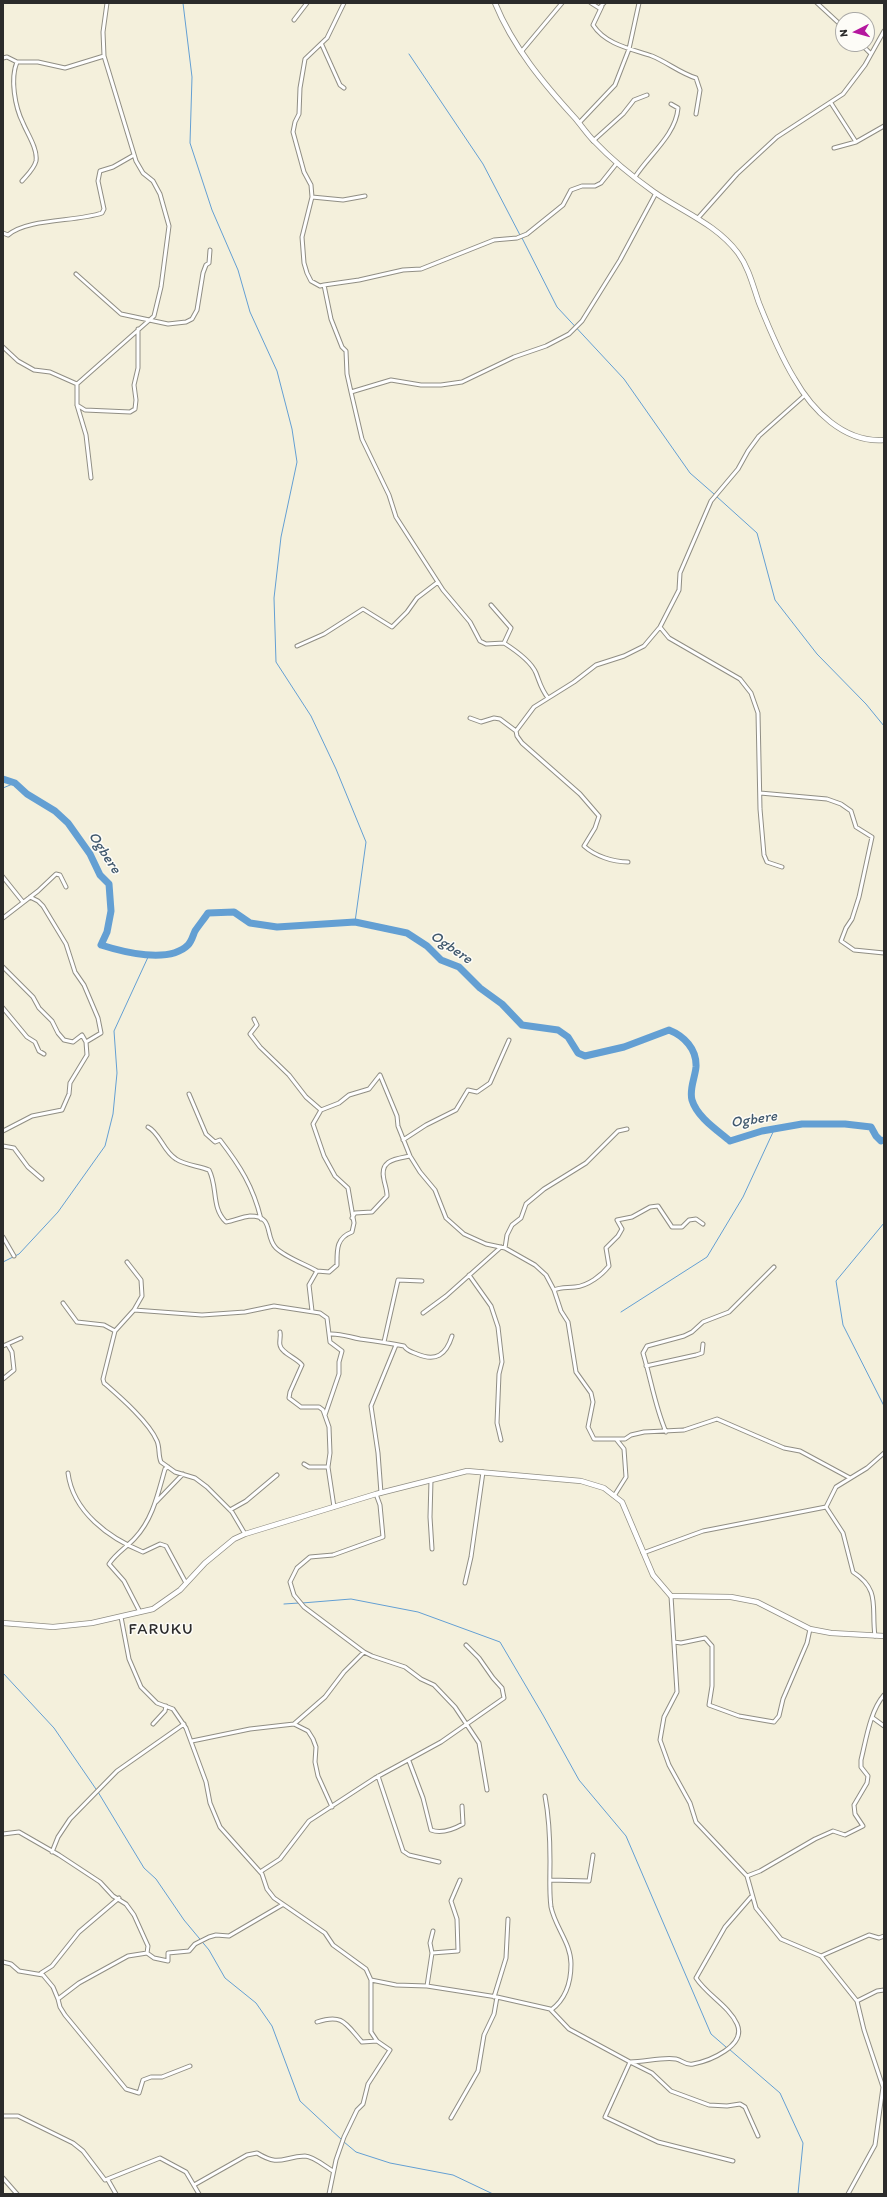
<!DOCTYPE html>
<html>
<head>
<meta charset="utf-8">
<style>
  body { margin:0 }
  #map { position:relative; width:887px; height:2197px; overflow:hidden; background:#f4f0dc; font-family:Itim,sans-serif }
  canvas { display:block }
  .frame { position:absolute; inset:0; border:4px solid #2b2b2b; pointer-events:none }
  .north { position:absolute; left:835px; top:12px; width:40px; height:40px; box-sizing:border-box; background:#fdfcf7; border:1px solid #a9a8a5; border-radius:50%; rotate:264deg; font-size:11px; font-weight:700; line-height:16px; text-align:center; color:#2b2b2b }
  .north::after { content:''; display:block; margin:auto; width:14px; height:18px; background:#b5179e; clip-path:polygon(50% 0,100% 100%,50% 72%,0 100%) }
</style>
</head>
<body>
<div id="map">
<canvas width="887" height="2197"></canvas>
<div class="frame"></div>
<div class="north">N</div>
</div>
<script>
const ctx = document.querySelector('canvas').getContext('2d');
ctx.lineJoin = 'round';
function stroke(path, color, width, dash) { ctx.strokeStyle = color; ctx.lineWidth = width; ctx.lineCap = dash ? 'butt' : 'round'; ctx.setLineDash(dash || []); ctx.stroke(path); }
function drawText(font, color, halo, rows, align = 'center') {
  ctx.font = font + ' Itim,sans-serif'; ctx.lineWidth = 3; ctx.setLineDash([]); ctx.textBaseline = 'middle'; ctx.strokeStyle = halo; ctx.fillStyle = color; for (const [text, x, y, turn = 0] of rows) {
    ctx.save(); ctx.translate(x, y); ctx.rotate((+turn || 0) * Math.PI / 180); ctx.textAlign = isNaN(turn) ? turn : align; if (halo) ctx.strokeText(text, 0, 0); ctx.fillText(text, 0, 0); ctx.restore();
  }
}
stroke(new Path2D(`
  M183,3L192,77L190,143L212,210L238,270L250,312L277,371L292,429L297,462L281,537L274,598L276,662L311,716L336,769L366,842L355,922
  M409,54L483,164L520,235
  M522,238L557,307L624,379L690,473L714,494
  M716,496L757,533L775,600L817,654L866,704L884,726
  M3,788L15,783
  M884,1223L836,1281L843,1325L884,1406
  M3,1262L19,1254L58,1212L105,1146L113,1114L117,1073L114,1031L149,955
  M621,1312L707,1257L743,1197L774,1130
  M302,1603L351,1599L418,1612L500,1642L543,1715L579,1780L626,1836L711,2034L726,2047
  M284,1604L299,1603
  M3,1673L54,1728L98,1792L144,1868L156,1879L184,1920L209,1950L225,1978L256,2003L272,2026L300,2101L342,2140
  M729,2049L780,2093L803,2143L798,2194
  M344,2142L356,2152L390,2163L453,2175L493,2194`), '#639fd3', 1);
stroke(new Path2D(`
  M3,779L15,783L27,794L55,811L68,823L90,854L100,875L109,884L111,911L107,932L101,945C123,952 169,964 188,945C192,941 193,935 195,931C199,925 204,919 208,913L234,912L250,923L277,927L355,922L407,933L427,946L441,960L459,967L480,988L502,1004L522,1025L558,1030L568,1037L578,1053L585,1056L624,1047L669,1030C684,1036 697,1049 696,1067C695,1078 689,1089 692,1100C697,1117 717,1130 730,1141L762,1131L802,1124H845L871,1127L876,1136L881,1141L884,1140`), '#639fd3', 7);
const street = new Path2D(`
  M344,3L327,38L305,59L300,88L299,114L295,122L293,132L304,172L311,185L312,197L302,237L304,263L307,273L311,281L320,286L324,285L331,319L342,347L346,351L347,374L351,392
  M591,3L599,8L604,3
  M817,3L843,27
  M602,6L593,25C606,45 632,49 652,56C667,62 680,73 696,78L700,90L696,114
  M294,20L307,3
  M861,44L871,54
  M322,45L340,85L344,88
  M521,52L562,3
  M3,58L7,57L17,62H38L65,68L104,56
  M17,62C10,79 15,107 23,123C27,133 38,149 36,161C34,169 27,175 22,181
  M831,103L856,142
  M579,123L615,85L629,49L639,3
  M593,141L623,114L634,100L647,95
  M834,148L856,142L884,126
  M635,177C648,156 676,135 678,108L671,104
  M312,197L343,200L365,196
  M698,218L737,174L777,137L843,94L865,65L884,31
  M3,233L8,235C28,218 76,222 102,213L104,209L98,181L100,171L113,167L134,155
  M76,274L121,314L168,324L186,322L192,319L197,310L203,273L206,265L209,263L210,250
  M324,285L359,280L403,270L421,269L494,240L517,238L527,234L563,205L571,190L582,186H595L601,183L617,163
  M3,347L18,361L34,370L50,372L77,384
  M77,405L85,410L130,412L135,409L136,400L134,385L138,368V329
  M91,478L86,435L77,405V384L154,316L161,287L169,226L160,194L153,181L143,173L136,161L104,56L103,32L107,3
  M491,605L511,628L504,643
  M660,627L669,638L740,679L751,693L758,713L760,809L764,855L767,862L782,867
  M297,646L324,634L363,609L392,627L407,612L417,598L438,582
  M548,698C541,689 540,683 536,673C531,661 515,650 504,643L486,644L480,641L470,622L443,590L396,517L389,495L362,439L351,392L391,380L421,385H441L462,382L514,357L546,346L569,334L582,321L620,260L656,193
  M470,718L481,722L494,718L500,719L516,731
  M760,793L827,799L841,804L851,811L856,827L872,837L859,897L852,919L846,928L841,941L854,950L884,953
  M628,862C613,862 595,856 584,846L595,828L599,816L580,794L522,743L517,736L516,731L534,707L574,682L596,665L624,656L644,646L660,627L679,590L680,573L711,501L738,469L748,451L759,436L804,396
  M3,877L23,902
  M3,918L38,891L56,874L60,875L66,887
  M3,967L33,997L39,1008L52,1021L58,1033L64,1040L73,1042L82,1035L86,1042
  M3,1008L27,1037L35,1042L39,1051L44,1054
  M254,1019L257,1025L250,1034L260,1047L289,1075L306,1097L321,1110
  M189,1094L206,1134L215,1142L220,1140C240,1166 253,1186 261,1219
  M148,1127C160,1133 163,1151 176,1159C185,1165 199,1166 209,1170C218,1187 211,1208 226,1222C234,1221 241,1217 250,1216C275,1216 264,1236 276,1248C285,1257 305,1264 317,1271
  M3,1131L32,1116L62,1110L69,1094L70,1083L87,1055L86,1042L101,1033L98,1018L84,985L75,972L66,944L43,906L38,901L30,897
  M403,1140L426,1125L456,1110L468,1090L477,1092L490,1083L509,1040
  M3,1146L14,1148L28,1167L42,1179
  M352,1218L355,1213L372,1212L387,1196C387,1190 385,1185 384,1180C379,1160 395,1159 410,1156
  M3,1237L14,1256
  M505,1248L507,1235L512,1225L521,1218L526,1204L544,1189L586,1163L618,1131L627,1129
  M127,1262L141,1280L142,1296L134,1310L115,1331L103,1379L104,1383C120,1397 149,1422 157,1441C160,1448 158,1455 161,1462L175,1472L195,1478L207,1487L232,1512L245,1534
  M469,1275L491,1306L498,1327L502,1362L499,1374L497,1423L501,1440
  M554,1290C561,1287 567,1288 575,1287C588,1286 602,1275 609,1266L606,1248L618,1236L622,1229L617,1220L632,1217L650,1207L658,1206L672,1227H682L689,1220L696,1219L703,1224
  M63,1303L77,1322L104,1325L115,1331
  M134,1310L202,1315L245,1312L274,1306L320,1313L327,1318L330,1342L342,1351L339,1362V1374L325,1415
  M312,1311L309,1285L317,1271L329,1272L337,1265C337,1250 336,1238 352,1232L354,1223L348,1188L335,1176L324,1156L313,1124L321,1110L339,1103L349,1095L369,1089L380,1075L397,1116L398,1126L410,1156L420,1172L435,1190L446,1218L464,1234L486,1244L505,1248L535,1265L546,1275L554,1290L561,1311L568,1322L576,1372L591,1393L593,1402L588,1427L594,1439H616L624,1449L626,1477L614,1496
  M423,1313L446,1296L501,1247
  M280,1332C281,1336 279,1342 280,1345C281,1353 297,1358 302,1365L290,1392L289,1398L301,1407H319L323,1410L329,1427L330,1453L328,1467L334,1507
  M329,1334C340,1333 349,1337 360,1339C375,1341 389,1343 404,1346C407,1351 412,1352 417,1354C436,1362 446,1355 452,1336
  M384,1342L398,1280L422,1281
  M3,1346L21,1338
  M646,1366L696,1355L702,1353L703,1344
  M3,1379L14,1370L12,1352L8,1345
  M666,1432C655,1407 651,1379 643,1353L647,1346L684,1336L692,1332L703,1322L729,1312L774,1267
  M616,1439H625L631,1435L644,1432L684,1430L717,1419L784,1448L800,1451L850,1478
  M304,1464L309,1467H328
  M68,1473C73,1512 109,1538 143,1552L160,1544L166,1546L186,1583
  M431,1480L430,1517L432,1549
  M381,1493L378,1453L371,1406L396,1345
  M156,1502L183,1474
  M826,1507L843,1533L853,1572C881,1590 871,1607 875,1636
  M230,1510L246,1501L277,1475
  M643,1553L703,1531L826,1507L836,1487L867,1468L884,1453
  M465,1583L471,1557L483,1472
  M671,1596L677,1692L664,1717L660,1740L669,1765L690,1803L696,1822L747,1876L756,1908L781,1939L821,1956L857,2001L864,2030L883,2087L875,2145L848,2194
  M140,1612L124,1581L109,1564C116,1553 127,1547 135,1538C153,1519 158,1493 165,1469L168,1467
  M121,1617L129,1659L141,1687L157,1703L173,1709L186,1728L206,1782L210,1803L220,1827L262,1874L267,1889L274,1898L325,1933L333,1945L366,1969L371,1980V2032L377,2041L390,2050L368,2084L363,2104L357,2110L344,2137L336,2160L329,2194
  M674,1642L681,1643L705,1638L712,1646V1686L709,1705L739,1716L774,1722L779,1716L783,1699L807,1643L810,1629
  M364,1652L304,1607L294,1595L290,1582L297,1568L310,1557L333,1555L383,1537L380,1505L376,1494
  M873,1718L884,1726
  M153,1724L165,1711L166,1706
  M294,1724L325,1697L344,1672L364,1652L372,1656L405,1667L421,1679L434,1685L455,1707L479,1743L487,1790
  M192,1741L250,1729L294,1724L308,1731L313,1739L316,1747L315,1762L318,1776L332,1807
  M409,1761L423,1798L431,1830C441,1834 454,1829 463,1824L462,1806
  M378,1776L403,1851L409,1855L439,1862
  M545,1796C549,1817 550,1839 550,1861C550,1876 549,1892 551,1907C555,1927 571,1943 571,1964C571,1982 566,1999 551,2010
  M3,1834L19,1832L59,1855L100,1882L113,1896L126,1904L134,1915L148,1946L147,1953
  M52,1852L58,1837L70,1819L117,1771L184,1724
  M260,1872L280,1859L309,1821L375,1778L441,1742L504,1698L502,1688L493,1678L479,1658L466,1645
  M747,1876L760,1871L815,1839L833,1831L845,1835L863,1826L855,1814L854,1805L867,1783L868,1776L861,1767V1760C866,1740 870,1711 884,1695
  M550,1880L589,1881L593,1855
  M751,1897L725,1927L696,1978C707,1995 729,2006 737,2024C747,2046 709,2061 693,2064C686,2066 682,2060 676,2059C661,2057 645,2062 630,2062L652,2073L671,2091L709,2105L727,2106L740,2104L745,2107L758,2136
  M432,1953L458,1951L457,1919L451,1901L460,1880
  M821,1956L869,1935L879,1938L884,1936
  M3,1962L11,1964L19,1971L43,1975L53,1987L58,1999L79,1983L128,1956L147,1953L154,1958L168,1961V1953L189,1951L195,1944L209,1937L216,1935L229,1936L282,1905
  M41,1973L52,1966L79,1932L119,1898
  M371,1980L396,1985L427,1986L432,1953L430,1943L433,1931
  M427,1986L497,1997L550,2009L569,2029L630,2062L605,2117L658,2142L733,2161
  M494,1997L506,1958L508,1919
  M58,1999L60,2007L65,2015L126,2089L139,2093L143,2080L151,2077H162L190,2066
  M857,2001L877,1991L884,1990
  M317,2022C343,2013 346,2024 362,2042L377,2041
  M3,2116H18L73,2143L83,2151L105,2180L160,2158L186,2172L199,2194
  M451,2118L478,2071L484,2035L494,2014L497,1997
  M3,2178L17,2194
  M108,2180L116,2194
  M194,2185L247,2155L257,2153C280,2167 282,2157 305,2156C313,2156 326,2167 333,2171`);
const secondary = new Path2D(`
  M495,3C513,47 543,83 575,118C581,125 587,134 594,141C612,160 633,177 654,192C683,212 716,224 738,253C749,268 753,286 759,303C769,328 780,355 794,378C812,410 844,443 884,440
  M3,1623L53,1627L92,1623L153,1609L180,1590L205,1563L234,1539L245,1534L376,1494L467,1471L581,1481L604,1488L622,1502L653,1575L671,1596L731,1597L757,1602L810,1629L831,1633L884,1636`);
stroke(street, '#908e84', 5);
stroke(secondary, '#908e84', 6);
stroke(street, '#fff', 3);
stroke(secondary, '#fff', 4.5);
drawText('italic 15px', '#41596e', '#fdfcf7', [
  ["Ogbere",104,853,57],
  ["Ogbere",451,948,34],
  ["Ogbere",754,1120,-9]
]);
ctx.letterSpacing = '1px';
drawText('16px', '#2b2b2b', '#fdfcf7', [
  ["FARUKU",161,1630]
]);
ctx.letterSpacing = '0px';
</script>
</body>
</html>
